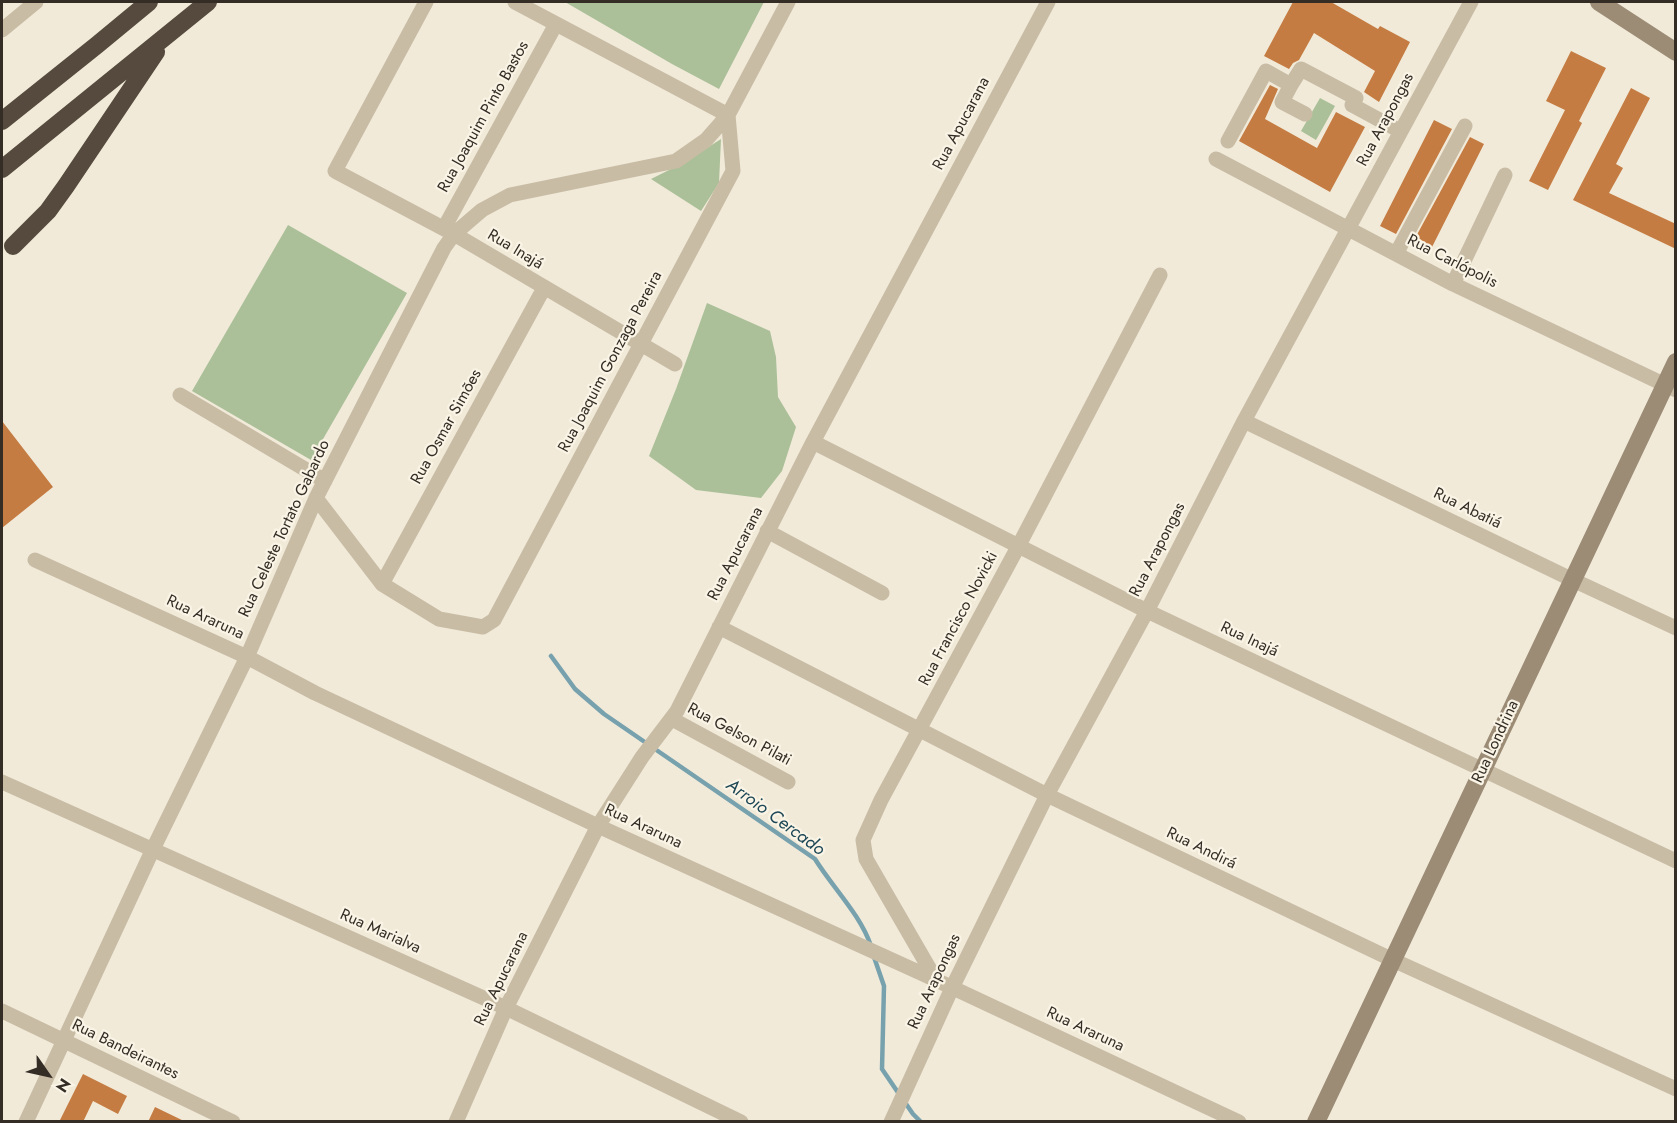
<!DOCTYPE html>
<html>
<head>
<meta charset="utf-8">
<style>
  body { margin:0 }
  #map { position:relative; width:1677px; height:1123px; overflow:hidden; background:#f1ead9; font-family:Jost,sans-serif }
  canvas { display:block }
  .frame { position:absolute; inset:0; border:3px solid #342d26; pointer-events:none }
  .north { position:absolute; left:18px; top:1045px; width:60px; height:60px; -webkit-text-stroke:4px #f9f4e5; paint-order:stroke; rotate:124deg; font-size:16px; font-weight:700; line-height:24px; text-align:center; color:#342d26 }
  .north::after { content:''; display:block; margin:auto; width:21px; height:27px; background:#342d26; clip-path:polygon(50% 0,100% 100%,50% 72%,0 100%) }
</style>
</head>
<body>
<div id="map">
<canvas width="1677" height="1123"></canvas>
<div class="frame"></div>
<div class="north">N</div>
</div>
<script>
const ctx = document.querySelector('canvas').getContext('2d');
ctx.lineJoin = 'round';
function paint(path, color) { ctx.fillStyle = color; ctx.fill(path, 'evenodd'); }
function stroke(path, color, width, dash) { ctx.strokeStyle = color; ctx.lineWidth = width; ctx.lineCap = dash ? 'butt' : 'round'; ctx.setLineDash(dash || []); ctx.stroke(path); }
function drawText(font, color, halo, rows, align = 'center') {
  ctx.font = font + ' Jost,sans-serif'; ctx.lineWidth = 4.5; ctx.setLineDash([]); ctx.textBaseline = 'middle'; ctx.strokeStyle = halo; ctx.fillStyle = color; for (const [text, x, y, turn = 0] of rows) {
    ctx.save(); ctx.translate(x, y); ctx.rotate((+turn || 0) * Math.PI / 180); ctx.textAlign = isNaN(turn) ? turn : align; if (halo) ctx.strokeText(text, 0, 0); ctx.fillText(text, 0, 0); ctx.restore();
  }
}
paint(new Path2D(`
  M565,2H764L719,89L672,64Z
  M1320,98L1335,106L1316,140L1301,131Z
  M721,139L719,183L701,211L651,179L685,162Z
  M288,225L407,293L311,460L192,391Z
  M707,303L770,331L776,357L778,397L796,427L782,471L761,498L696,490L649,456L676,389Z`), '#abc099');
stroke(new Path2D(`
  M551,656L575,689L604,714L815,859C833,888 860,914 871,946
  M874,957L884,986L882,1069L899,1094
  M904,1101L913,1114L921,1122`), '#78a1ae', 4.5);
paint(new Path2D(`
  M1293,2H1331L1378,29L1380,26L1410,42L1379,102L1364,92L1375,71L1314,33L1299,60L1293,63L1289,69L1264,56Z
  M1571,51L1606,68L1579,121L1582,123L1548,190L1529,181L1565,110L1546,101Z
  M1270,85L1278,89L1265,119L1317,148L1336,112L1365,127L1330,192L1239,141Z
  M1631,88L1650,98L1616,164L1623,168L1609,193L1676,224V249L1573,200Z
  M1434,120L1452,129L1396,234L1380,226Z
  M1470,137L1484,144L1430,251L1413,242Z
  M2,421L53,487L2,528Z
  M83,1074L127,1096L118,1114L93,1101L83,1122H59Z
  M155,1107L186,1122H148Z`), '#c57c42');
stroke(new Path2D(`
  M426,2L335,171L454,234L675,364
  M515,2L728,115
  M2,30L36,2
  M1291,85L1282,102L1305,114
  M1228,141L1266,71L1291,85L1301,69L1356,98L1352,105L1400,131
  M1216,159L1453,284L1676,390
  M444,228L556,24
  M1396,254L1465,126
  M1453,284L1505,175
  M180,395L325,481
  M1244,421L1573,580L1676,628
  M813,442L1147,611L1676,861
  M316,498L382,584L439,619L483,627L494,620L733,171L728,115
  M767,531L882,593
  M35,560L247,657L315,693L598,826L936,980L1239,1122
  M382,584L544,288
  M719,627L1047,795L1393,960L1676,1089
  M672,719L788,782
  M2,782L506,1008L741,1122
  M936,980L866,859L863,840L881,800L1019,545L1160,275
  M2,1011L233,1122
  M26,1122L153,849L247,657L316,498L444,248L454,234L482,210L510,195L676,161L706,140L728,115L788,2
  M456,1122L506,1008L598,826L642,757L677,711L813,442L1048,2
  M891,1122L952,988L1047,795L1147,611L1244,421L1471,2`), '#c9bca5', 15);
stroke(new Path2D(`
  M1599,2L1676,52
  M1316,1122L1676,362`), '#9c8c76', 18);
stroke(new Path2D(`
  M2,121L97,45L149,2
  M2,169L208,2
  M13,246L48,211L66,186L156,52`), '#554a3d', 18);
drawText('16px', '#342d26', '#f9f4e5', [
  ["Rua Joaquim Pinto Bastos",484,117,-61],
  ["Rua Arapongas",1386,120,-62],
  ["Rua Apucarana",962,124,-62],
  ["Rua Inajá",515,250,31],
  ["Rua Carlópolis",1452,262,27],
  ["Rua Joaquim Gonzaga Pereira",611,362,-62],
  ["Rua Osmar Simões",447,427,-61],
  ["Rua Abatiá",1467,509,26],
  ["Rua Celeste Tortato Gabardo",285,529,-65],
  ["Rua Arapongas",1158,550,-63],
  ["Rua Apucarana",736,554,-63],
  ["Rua Araruna",205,618,25],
  ["Rua Francisco Novicki",959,619,-62],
  ["Rua Inajá",1249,640,25],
  ["Rua Gelson Pilati",739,735,28],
  ["Rua Londrina",1496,742,-65],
  ["Rua Araruna",643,827,25],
  ["Rua Andirá",1201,849,26],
  ["Rua Marialva",380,932,24],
  ["Rua Apucarana",502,979,-64],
  ["Rua Arapongas",935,982,-65],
  ["Rua Araruna",1085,1030,25],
  ["Rua Bandeirantes",125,1050,26]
]);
drawText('italic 18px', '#1c4655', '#f9f4e5', [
  ["Arroio Cercado",775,818,36]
]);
</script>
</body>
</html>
